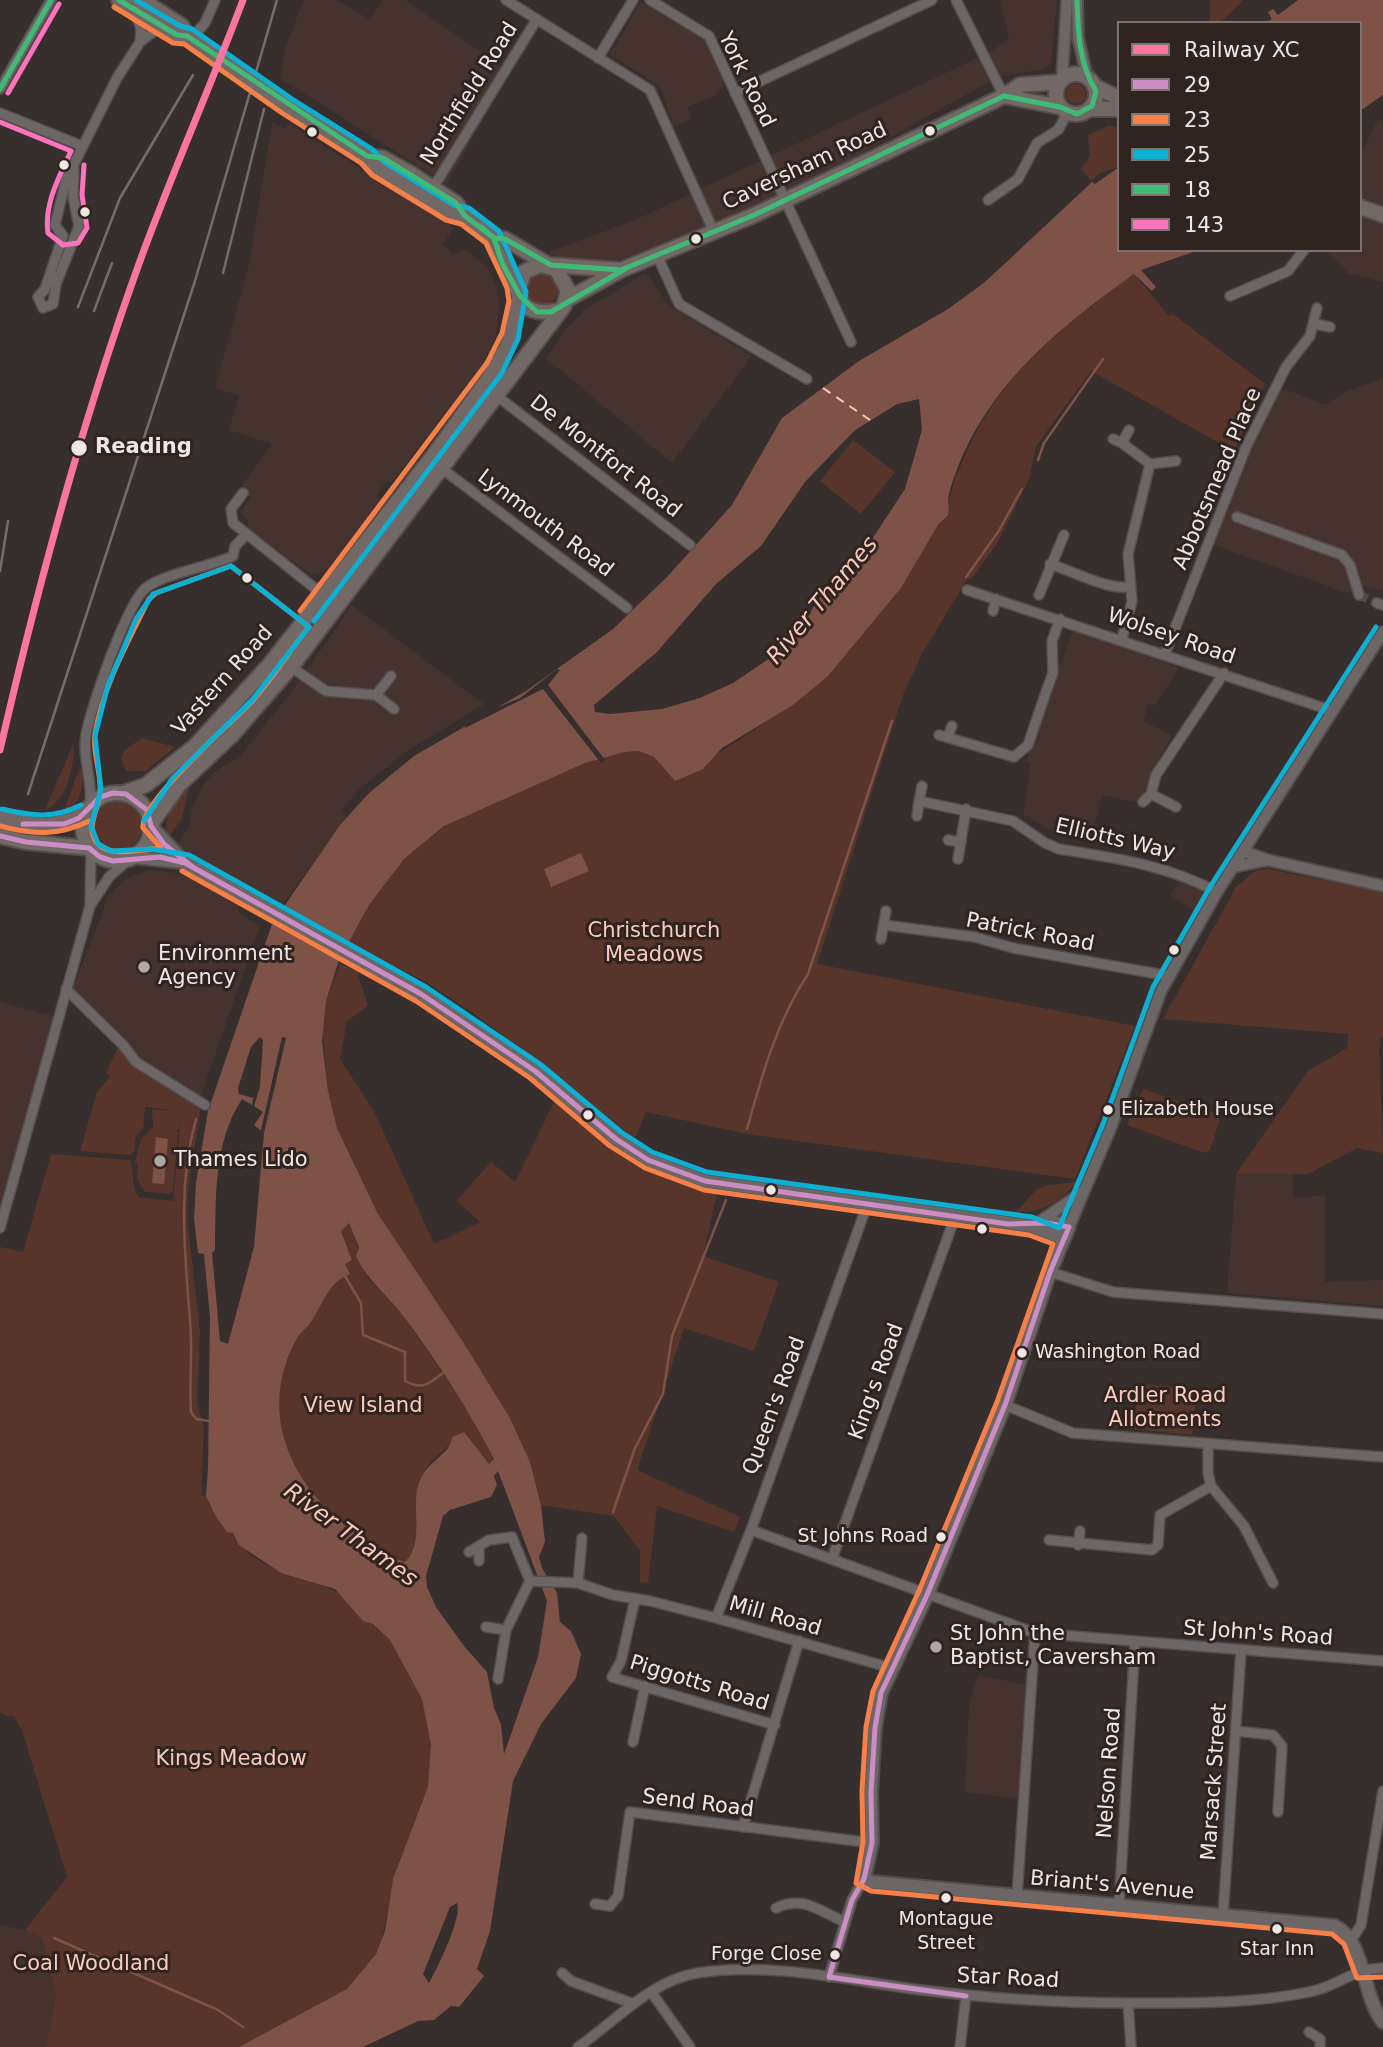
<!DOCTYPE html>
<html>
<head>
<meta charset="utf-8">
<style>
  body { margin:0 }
  #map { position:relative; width:1383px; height:2047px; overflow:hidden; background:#362f2e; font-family:"DejaVu Sans",sans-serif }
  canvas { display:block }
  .legend { position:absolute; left:1117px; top:21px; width:245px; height:231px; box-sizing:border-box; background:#302420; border:2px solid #7c726f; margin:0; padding:9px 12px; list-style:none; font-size:21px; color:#efe7e5 }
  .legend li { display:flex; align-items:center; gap:14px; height:35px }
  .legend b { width:35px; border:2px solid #7c726f }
</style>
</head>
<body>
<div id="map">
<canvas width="1383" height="2047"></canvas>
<ul class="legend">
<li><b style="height:9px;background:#fc74a0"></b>Railway XC</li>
<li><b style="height:9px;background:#cc8dc4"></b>29</li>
<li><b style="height:9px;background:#f78048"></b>23</li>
<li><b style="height:9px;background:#0dafd3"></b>25</li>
<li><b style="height:9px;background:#40ba77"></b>18</li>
<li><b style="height:9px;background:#fc73be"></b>143</li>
</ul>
</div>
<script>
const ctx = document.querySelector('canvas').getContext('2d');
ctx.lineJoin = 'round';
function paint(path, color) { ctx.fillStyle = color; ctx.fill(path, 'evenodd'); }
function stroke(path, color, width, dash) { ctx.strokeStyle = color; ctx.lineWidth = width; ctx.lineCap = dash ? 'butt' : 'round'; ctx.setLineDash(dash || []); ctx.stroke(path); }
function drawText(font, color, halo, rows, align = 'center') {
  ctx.font = font + ' "DejaVu Sans",sans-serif'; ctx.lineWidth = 6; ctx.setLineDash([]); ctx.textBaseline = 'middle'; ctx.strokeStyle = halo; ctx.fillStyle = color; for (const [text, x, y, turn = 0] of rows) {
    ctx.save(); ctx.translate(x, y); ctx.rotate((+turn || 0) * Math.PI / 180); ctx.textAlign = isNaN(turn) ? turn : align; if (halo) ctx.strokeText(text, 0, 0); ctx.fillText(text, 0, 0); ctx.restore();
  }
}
paint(new Path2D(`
  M304,0H336L369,19L383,0H405L510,72L447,184L280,78L286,45Z
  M1000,0H1057L1051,65L1045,69L1000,76L786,195L647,256L600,263L557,257L548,252L633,221L990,52L1009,39Z
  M641,2L706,40L725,84L715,96L687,107L691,119L674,127L660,86L610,54Z
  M1378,119L1383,121V282L1348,273L1325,250H1360V156Z
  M272,123L286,129L288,123L454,228L442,245L453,254L465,249L487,267L496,285L500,306L495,340L482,366L392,482L388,479L376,496L382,501L362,527L324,572L312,575L249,529L248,521L240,513L251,498L239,490L272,444L229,430L239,396L215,388L249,265Z
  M646,273L668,305L752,356L672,463L546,358L564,331L587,308Z
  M1383,378V591L1363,586L1347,593L1214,545L1253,444L1282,388L1326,405L1343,393Z
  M352,605L484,704L404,753L360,789L341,811L347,817L281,907L230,881L194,859L178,844L190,825L191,811L204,783L219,768L239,758L295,687Z
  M1073,629L1179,668L1155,705L1149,704L1143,721L1172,735L1155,765L1151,782L1138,803L1102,795L1091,839L1058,835L1023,814L1031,764L1026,761Z
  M152,870L176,873L208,886L240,906L238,912L260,926L200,1098L138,1061L118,1034L73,989L108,897L126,878Z
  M1182,877L1204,890L1203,898L1195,911L1170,895Z
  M0,1002L55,1017L0,1218Z
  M1293,1173V1198L1325,1195V1282L1383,1280V1306L1227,1293L1236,1174Z
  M978,1675L1027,1685L1020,1799L965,1792L969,1704Z
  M0,1925L25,1930L42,1939L56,1995L46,2047H0Z`), '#46332f');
paint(new Path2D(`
  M1210,0H1242L1243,1L1223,20L1210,23Z
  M1066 94a10 10 0 1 1 20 0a10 10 0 1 1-20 0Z
  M1108,126L1119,127V167L1100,173L1091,181L1081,169L1090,156L1088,135Z
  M526 289a16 16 0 1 1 32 0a16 16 0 1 1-32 0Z
  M1134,274L1169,316L1173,314L1265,384L1234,451L1091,371L1036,446L1029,479L998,542L973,577L966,581L923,652L903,695L817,964L1135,1026L1075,1179L747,1134L646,1112L635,1139L542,1064L470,1011L426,982L348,943L369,905L404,859L450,822L585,763L625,752L639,751L654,757L675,781L756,729L828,676L901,588L938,525L948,515C948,494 955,479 963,460C997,377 1064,325 1134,274Z
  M853,440L895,472L861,514L820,481Z
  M142,738L175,747L146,771H126L121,758L125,750Z
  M74,742C75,764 67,801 45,810Z
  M79,769H83C84,786 81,806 63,813Z
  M190,784L182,818L168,838C162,815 175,800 190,784Z
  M92 826a25 25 0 1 1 50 0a25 25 0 1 1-50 0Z
  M1268,869L1383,892V1037H1380L1379,1049L1383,1153L1357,1148L1308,1174H1236L1308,1071L1347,1048L1348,1034L1163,1019L1236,887L1255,871Z
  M340,964L357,971L368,1006L347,1021L340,1059L375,1113L434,1244L480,1222L457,1201L491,1162L515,1182L556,1098L625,1159L648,1169L718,1189L703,1256L779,1282L754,1351L684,1328L637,1470L740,1517L734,1532L657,1506L648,1583L640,1582V1551L614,1516L541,1505L530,1462L510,1418L460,1337L377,1212L337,1128L328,1091L322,1027L326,1001Z
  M119,1045L198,1104L200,1112L189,1182L187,1217L200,1331L197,1403L204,1427L201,1495L206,1496L227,1531L233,1532L250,1555L281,1573L311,1580L341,1594L363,1621L373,1624L390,1640L427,1703L425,1710L435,1758L422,1822L393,1885L381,1943L370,1964L346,1990V1994L239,2047H46L56,1995L42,1939L25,1930L67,1877L22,1731L14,1716H6L0,1712V1247L23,1252L51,1154L130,1160C135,1172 130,1186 139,1197L173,1201L181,1112L179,1129L176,1130L178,1133L173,1191L169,1194L145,1192L137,1179L138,1166L135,1162L141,1139L153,1127L152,1110H171L145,1107L143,1129L136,1136L134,1151L130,1155L80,1151L97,1092L110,1077L106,1073Z
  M1143,1089L1217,1114L1220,1119L1210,1150L1204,1153L1127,1125Z
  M1078,1180C1061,1204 1040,1212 1012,1213C1026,1207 1027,1195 1040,1188C1053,1182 1065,1186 1078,1180Z
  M349,1223L368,1278L404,1316L474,1420L494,1460L489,1465L464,1433C450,1446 426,1461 421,1479C413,1504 425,1543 405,1562C381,1555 362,1539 342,1523C286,1475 259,1406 297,1338C301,1332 307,1328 311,1322C322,1305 327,1286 345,1276V1263L352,1259L341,1231Z
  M1138,1384L1197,1389L1192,1435L1134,1429Z`), '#58352b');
paint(new Path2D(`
  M1298,0H1383V95L1360,111V23H1265L1272,19L1268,12L1273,9L1278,15Z
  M1119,167V250H1199L1141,270L1156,287L1152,291L1134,274C1053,332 977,394 949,494C947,501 950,508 948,515L938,525L901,588L828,676L793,705L722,748L703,769L675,781L654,757L639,751L625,752L585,763L444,826L404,859L369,905L339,960L326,1001L322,1041L328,1091L337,1128L377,1212L460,1337L510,1418L530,1462L541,1505L545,1542L539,1557L542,1568L557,1593L560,1622L571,1631L581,1654L576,1678L541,1724L513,1781L490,1931L477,1969L484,1976L459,2007L451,2006L434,2020L418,2021L363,2047H239L347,1989L376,1954L385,1931L393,1879L428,1787L431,1744L422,1699L390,1640L373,1624L363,1621L335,1589L281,1573L239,1545L233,1533L227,1532L216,1517L206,1496L208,1468L210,1317L204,1254L198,1253L194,1219L196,1183L208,1111L272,924L340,825L369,793L414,756L526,691L613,629L667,577L732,505L782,418L859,361L948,309L985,282L1092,182L1095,184ZM919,399L922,430L905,489L874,536L818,600L803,624L770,658L733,683L700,698L662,709L610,714L595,712L594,705L657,652L716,584L761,546L805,482L854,431L897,404ZM260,1037L263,1040L260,1086L254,1106L263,1112L254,1125L264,1133L254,1247L228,1344L220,1341L212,1253L215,1250C216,1199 213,1143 242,1099L252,1105L253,1098L239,1094L238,1088L251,1047ZM349,1223L359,1248L356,1256C367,1280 389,1297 405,1318C438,1363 469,1410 494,1459L489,1464L464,1432L452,1437C451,1454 430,1459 421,1478C408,1504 427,1540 405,1562C381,1555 362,1539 342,1523C286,1475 259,1407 297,1338C301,1332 307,1328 311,1322C324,1303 328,1282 350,1274L345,1264L352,1260L341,1231ZM498,1471L547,1601L538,1657L504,1754L501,1724L494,1708L487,1672L464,1646L436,1607L427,1587L426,1576L443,1516L450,1510L491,1497L497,1485L494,1476ZM457,1903C463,1916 437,1969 429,1983L423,1974L450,1907Z
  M581,853L589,871L551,887L544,869Z
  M156,1137L168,1139L164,1184L152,1183Z`), '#7e5246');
paint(new Path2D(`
  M557,669L560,670L548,685L605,760L601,763L543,689L465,728V721L520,698Z
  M281,907L348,943L339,961L272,924Z
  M282,1037L286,1038L264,1133L261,1130Z`), '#362f2e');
stroke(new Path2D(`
  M1038,460L1044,443L1103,359
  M966,577L998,532L1022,489
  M196,1119C177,1186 185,1252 190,1321C193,1351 189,1382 191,1412L196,1419L209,1421
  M747,1129C762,1075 777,1021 808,974L892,721
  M345,1276L361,1303L363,1335L405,1352V1381C422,1390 428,1385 443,1373
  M613,1512L635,1448L663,1394L672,1336L726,1200
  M54,1938L218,2010L243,2027`), '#7e5246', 2.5);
stroke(new Path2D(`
  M823,388L870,420`), '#f9c9ba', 2, [9, 7]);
stroke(new Path2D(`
  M1359,595L1377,603`), '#524b49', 9, [9, 4.5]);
const minor = new Path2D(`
  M506,0L650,90L714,232
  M650,0L709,36L851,342
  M956,0L1004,96
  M134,10L141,28L140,42
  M191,39L205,23L215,0
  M598,58L633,0
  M0,89L51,0
  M735,93L932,0
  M0,113L82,146
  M433,188L537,19
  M988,200L1018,179L1037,143L1058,130L1068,112
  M63,236L55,225L66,180L117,78L140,42L153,32L166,28
  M63,236L45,289L38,297L43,308L53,304L56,284L79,226L73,196L74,169
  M658,257L679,304L807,379
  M1230,296L1288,271L1304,250
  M1315,324L1330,327
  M497,396L690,545
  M1113,439L1122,443L1129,430
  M1122,443L1150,464
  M441,468L627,608
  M243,493L231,509L233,523L322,594
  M1237,517L1342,555L1350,565L1359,595
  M1050,564C1075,572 1107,590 1131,587
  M967,590L1333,711
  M1039,595L1064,535
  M1377,603L1383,605
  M993,611L996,599
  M1122,639L1132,601L1128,554L1150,464L1176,461
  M1165,654L1246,447L1286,367L1310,336L1317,308
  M291,667L326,691L376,695L394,709
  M376,695L391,676
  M939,735L1014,757L1028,745L1046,692L1053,673L1052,641L1060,619
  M948,737L952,726
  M1151,794L1176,807
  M919,801L922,786
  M1143,802L1151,794L1156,775L1224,673
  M90,804C93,781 82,758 86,735C90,709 128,600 147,587C167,573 209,567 233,556L235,546L246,535
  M917,816L919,801L1013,821L1045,843L1059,849C1115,858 1167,865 1217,892
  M948,840L961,842
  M958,859L966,809
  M90,906L91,850
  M884,925L975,937L1013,948L1169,976
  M881,939L886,911
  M66,989L123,1045L136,1062L205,1105
  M0,1228L90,906L109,877L128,860
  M1050,1272L1113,1292L1383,1314
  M1005,1405L1073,1433L1383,1457
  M1208,1444V1473L1211,1486L1244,1526L1273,1583
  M751,1530L1035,1633L1383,1661
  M1049,1540L1152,1550L1158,1545L1160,1515L1211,1486
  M1078,1545L1080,1531
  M479,1546V1561
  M469,1552L489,1540L512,1537L530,1581
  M832,1559L955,1217
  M578,1583L582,1538
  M635,1599L621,1661L612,1677L775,1725
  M716,1618L751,1530L867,1205
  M486,1627L506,1630
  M498,1679L506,1630L530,1581L578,1583L613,1595L650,1601L716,1618L891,1668
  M1236,1731L1273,1735L1282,1746L1278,1812
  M633,1742L645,1686
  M743,1827L799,1641
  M1017,1896L1035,1633
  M595,1904L610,1906L618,1896L630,1812L872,1843
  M1119,1906L1135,1642
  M776,1908C803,1895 819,1911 845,1922
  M1223,1915L1241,1651
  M1352,1939L1361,1925L1383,1791
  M562,1973L571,1981L631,2003
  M829,1977L852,1900L864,1879
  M652,1993L690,2047
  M1128,2003L1131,2047
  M1309,2032L1320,2039V2047
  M578,2047C616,2021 650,1981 697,1973C768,1962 843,1979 913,1989C984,1998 1058,2003 1130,2003C1188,2003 1252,2004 1309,1992C1337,1987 1351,1969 1383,1968
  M960,2047L966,1996`);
const tertiary = new Path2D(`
  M1077,0L1078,37L1087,77
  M1062,79L1067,0
  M1243,851L1268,860L1383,886
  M1233,867L1268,860
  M1039,1222L1083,1192
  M1069,1227L1111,1127L1161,991L1217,892L1383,632`);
const secondary = new Path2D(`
  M151,826L185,863L421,994L465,1023L535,1071L616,1139L648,1160L705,1181L1031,1226L1064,1239
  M134,857L182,862
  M1031,1226L1051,1221L1069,1227L1050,1272L1005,1405L927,1595L881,1693L875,1728L871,1792L872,1843L864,1879L872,1882L1335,1926C1366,1942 1361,1994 1383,2022`);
const primary = new Path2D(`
  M119,0L177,35L187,36
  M142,0L182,26L187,36L287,106L367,156L377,168L451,213L465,216
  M1056 94a20 20 0 1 1 40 0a20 20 0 1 1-40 0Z
  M1094,86L1119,98
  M1004,96L1060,107
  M1089,109H1119
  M367,156L383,158L410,173L456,203L465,216L494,238L505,239L547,264
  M1360,207L1383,215
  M494,238L495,248L518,292
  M551,265L621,270
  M568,299L621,270L752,216L1004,96L1020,85L1060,82
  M83 827a34 34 0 1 1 68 0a34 34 0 1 1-68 0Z
  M123,793L146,785L195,746L270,664L436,452L490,376L508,345L519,298
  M0,817C31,826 56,830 85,813
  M151,824L179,785L232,735L291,667L564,306L568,290L556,269L540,265L524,272L518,292C522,313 542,314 560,310
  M0,836L26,842L89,848`);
stroke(minor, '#544d4c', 12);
stroke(tertiary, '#544d4c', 14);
stroke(secondary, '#544d4c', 16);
stroke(primary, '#544d4c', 18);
stroke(minor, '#6c6766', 9);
stroke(tertiary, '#6c6766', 10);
stroke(secondary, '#6c6766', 12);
stroke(primary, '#726966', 14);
stroke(new Path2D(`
  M223,273L264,109
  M78,307L120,198L193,75
  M94,311L112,263
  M0,571L8,521
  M28,794L195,281L277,0`), '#726e6d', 2.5);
stroke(new Path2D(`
  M23,824H64L79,818L100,797L113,793L126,794L147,810L151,826L164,844L194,868
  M0,836L26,842L89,848L100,857L113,861L160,857L185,863L421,994L535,1071L616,1139L648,1160L705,1181L1008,1224L1046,1223L1069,1227L1050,1272L1005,1405L927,1595L881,1693L875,1728L871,1792L872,1843L864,1879L852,1900L829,1977
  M829,1977L966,1996`), '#cc8dc4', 5);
stroke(new Path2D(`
  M114,7L173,43L184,44L282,113L361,163L372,175L446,220L461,224L486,243L507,288L509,301L502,333L487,363L300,611
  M231,566L309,627C290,651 273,677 253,700C234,721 138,804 143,828L161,848C143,849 111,858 98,844C84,829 99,809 100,793C102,774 92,753 95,734C103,686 128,642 149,599L156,593Z
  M0,826C32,835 59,836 89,821
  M182,871L416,1001L530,1078L610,1146L645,1168L704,1190L1029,1235L1053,1244L997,1402L919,1591L873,1691L866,1727L862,1791L863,1842L856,1883L871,1891L1332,1934L1344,1944L1357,1978L1383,1977`), '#f78048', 5);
stroke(new Path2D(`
  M136,0L180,26L192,29L292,99L372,149L383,161L454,205L469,208L499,231L526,292L518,339L502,373L314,621
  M2,809C31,816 54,819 81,805
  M144,821L172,779L253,699L309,627L231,566L153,594L136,619L108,685L95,736L101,790L91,826L98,844L111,851L151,849L189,855L426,987L540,1064L621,1132L652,1152L707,1172L1032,1217L1059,1228L1103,1124L1153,987L1210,887L1376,627`), '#0dafd3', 5);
stroke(new Path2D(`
  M119,0L177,35L187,36L367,156L383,158L456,203L465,216L494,238L505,239L551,265L621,270L752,216L1004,96L1060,107L1077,114L1092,106L1096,91C1079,64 1078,32 1077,0
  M0,89L51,0
  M481,227L494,238L502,263L520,296L537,312H551L625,269`), '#40ba77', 5);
stroke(new Path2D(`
  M8,93L59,4
  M0,122L71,151C59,177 44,204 48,233L63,245L78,243L87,228L82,195L84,165`), '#fc73be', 5);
stroke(new Path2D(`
  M0,750C38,585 82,421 140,261C172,173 210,88 243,0`), '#fc74a0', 7);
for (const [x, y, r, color] of [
  [930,131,6,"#efe7e5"],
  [312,132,6,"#efe7e5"],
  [64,165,6,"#efe7e5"],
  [85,212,6,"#efe7e5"],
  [696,239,6,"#efe7e5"],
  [79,448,9,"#efe7e5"],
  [247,578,6,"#efe7e5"],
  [1174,950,6,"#efe7e5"],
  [144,967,7,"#aea7a5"],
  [1108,1110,6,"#efe7e5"],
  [588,1115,6,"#efe7e5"],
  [160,1161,7,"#aea7a5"],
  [771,1190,6,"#efe7e5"],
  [982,1229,6,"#efe7e5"],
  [1022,1353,6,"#efe7e5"],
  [941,1537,6,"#efe7e5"],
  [936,1647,7,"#aea7a5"],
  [946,1898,6,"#efe7e5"],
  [1277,1929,6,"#efe7e5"],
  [835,1955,6,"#efe7e5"]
]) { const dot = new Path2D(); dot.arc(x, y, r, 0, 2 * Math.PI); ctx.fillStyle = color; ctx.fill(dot); stroke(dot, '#302420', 2.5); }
drawText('19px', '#efe7e5', '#302420', [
  ["Elizabeth House",1121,1110],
  ["Washington Road",1035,1353],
  ["St Johns Road",928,1537,"right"],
  ["Montague",946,1920,"center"],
  ["Street",946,1944,"center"],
  ["Star Inn",1277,1950,"center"],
  ["Forge Close",822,1955,"right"]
], 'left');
drawText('21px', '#efe7e5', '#302420', [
  ["York Road",746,80,64],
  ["Northfield Road",470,94,-58],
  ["Caversham Road",805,167,-25],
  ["De Montfort Road",605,457,38],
  ["Abbotsmead Place",1218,479,-67],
  ["Lynmouth Road",545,524,37],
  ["Wolsey Road",1171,637,19],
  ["Vastern Road",223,681,-48],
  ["Elliotts Way",1115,840,13],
  ["Patrick Road",1030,933,11],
  ["King's Road",877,1382,-70],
  ["Queen's Road",775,1406,-70],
  ["Mill Road",775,1617,16],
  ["St John's Road",1258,1634,4],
  ["Piggotts Road",699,1684,17],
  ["Nelson Road",1110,1773,-86],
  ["Marsack Street",1215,1782,-86],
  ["Send Road",698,1804,7],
  ["Briant's Avenue",1112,1886,5],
  ["Star Road",1008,1979,3]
]);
drawText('bold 21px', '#efe7e5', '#302420', [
  ["Reading",95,448]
], 'left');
drawText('21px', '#fbcbbd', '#302420', [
  ["Christchurch",654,932],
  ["Meadows",654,956],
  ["Ardler Road",1165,1397],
  ["Allotments",1165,1421],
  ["View Island",363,1407],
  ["Kings Meadow",231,1760],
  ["Coal Woodland",91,1965]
]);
drawText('21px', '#efe7e5', '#302420', [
  ["Environment",158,955],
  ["Agency",158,979],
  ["Thames Lido",174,1161],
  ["St John the",950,1635],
  ["Baptist, Caversham",950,1659]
], 'left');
drawText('italic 23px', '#f9c9ba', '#302420', [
  ["River Thames",823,601,-50],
  ["River Thames",350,1536,36]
]);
</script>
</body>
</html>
